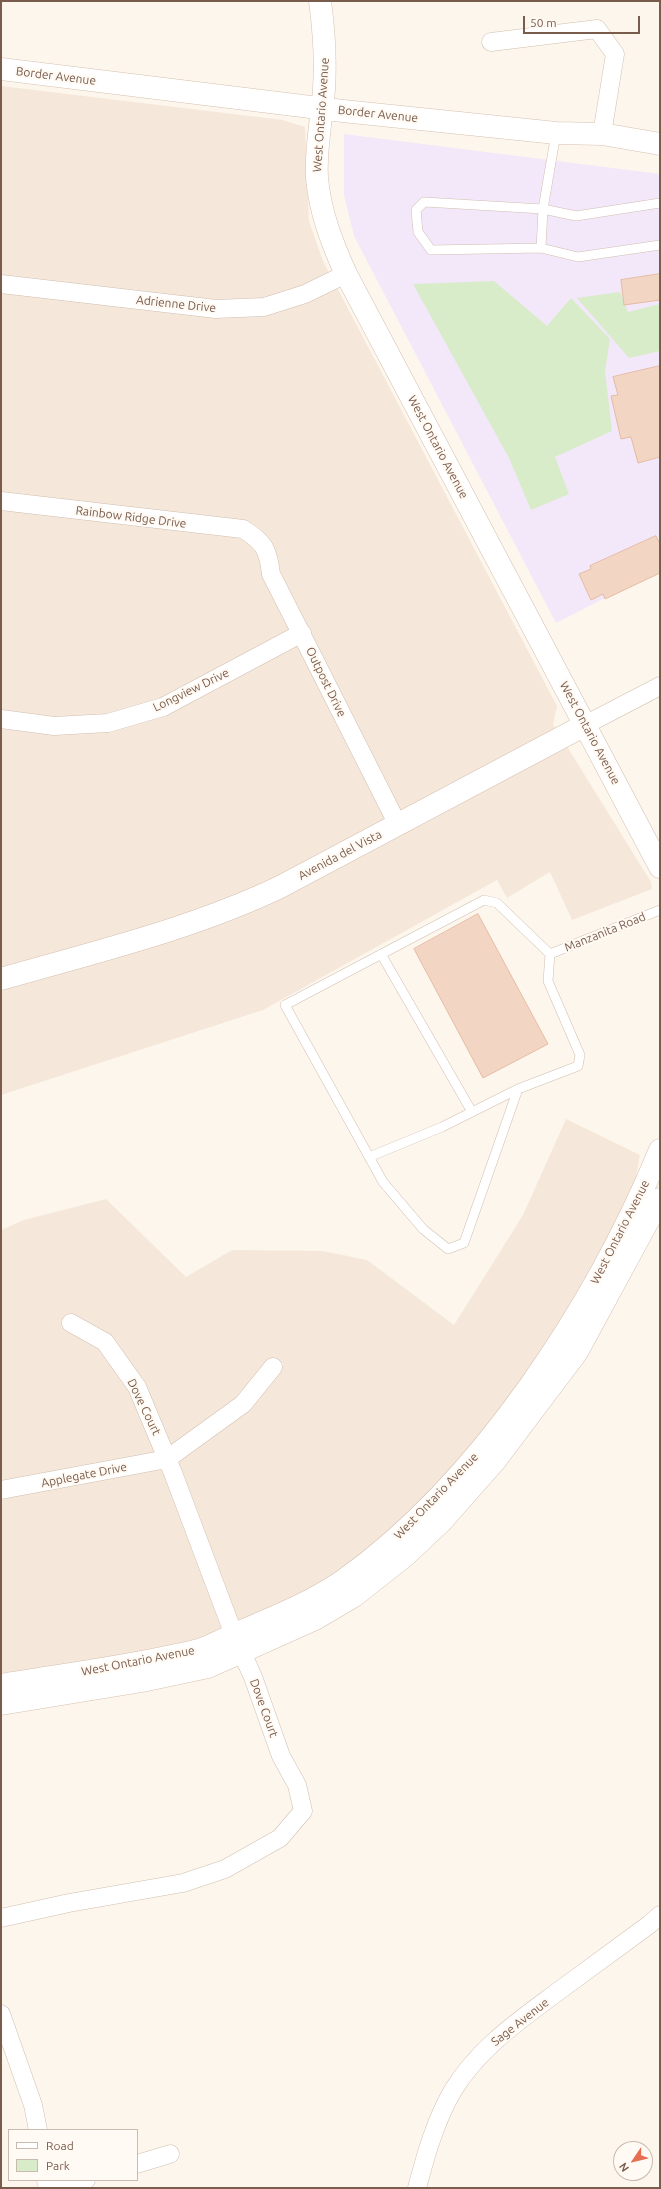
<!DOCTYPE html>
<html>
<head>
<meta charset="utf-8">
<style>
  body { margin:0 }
  #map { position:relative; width:661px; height:2189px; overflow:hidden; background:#fdf6ec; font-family:Ubuntu,sans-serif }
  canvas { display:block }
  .frame { position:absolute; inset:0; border:2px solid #7a5c4d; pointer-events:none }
  .legend { position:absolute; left:8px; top:2129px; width:130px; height:52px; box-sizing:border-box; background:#fffaf3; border:1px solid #cabbb1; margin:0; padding:5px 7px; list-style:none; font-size:12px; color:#7a5c4d }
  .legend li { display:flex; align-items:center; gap:8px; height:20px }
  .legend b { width:20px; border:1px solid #cabbb1 }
  .north { position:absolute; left:613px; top:2141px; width:40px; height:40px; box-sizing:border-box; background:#fffaf3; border:1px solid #cabbb1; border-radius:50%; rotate:235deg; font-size:11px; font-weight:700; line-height:16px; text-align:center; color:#7a5c4d }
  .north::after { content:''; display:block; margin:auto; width:14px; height:18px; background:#e76f51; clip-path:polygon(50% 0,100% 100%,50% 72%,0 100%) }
  .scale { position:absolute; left:523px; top:16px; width:117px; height:18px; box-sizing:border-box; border:2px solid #7a5c4d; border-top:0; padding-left:5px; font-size:12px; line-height:14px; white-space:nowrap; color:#7a5c4d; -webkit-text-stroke:3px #fffaf3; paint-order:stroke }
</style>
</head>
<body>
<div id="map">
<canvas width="661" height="2189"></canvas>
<div class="frame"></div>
<ul class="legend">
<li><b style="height:5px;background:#fff"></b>Road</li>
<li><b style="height:11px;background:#d8ecc9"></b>Park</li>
</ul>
<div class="north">N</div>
<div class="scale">50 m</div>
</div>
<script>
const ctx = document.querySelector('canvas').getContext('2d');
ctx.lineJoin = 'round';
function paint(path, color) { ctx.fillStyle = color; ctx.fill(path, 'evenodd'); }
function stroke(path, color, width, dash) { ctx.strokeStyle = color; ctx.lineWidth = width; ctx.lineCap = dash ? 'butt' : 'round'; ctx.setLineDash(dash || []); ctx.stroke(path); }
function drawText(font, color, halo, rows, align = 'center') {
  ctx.font = font + ' Ubuntu,sans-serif'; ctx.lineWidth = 4; ctx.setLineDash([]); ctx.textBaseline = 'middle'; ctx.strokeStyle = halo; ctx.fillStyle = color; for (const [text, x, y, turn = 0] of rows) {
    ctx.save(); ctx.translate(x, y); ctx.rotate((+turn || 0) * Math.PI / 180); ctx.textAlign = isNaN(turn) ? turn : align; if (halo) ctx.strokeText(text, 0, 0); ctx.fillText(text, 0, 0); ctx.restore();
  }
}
paint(new Path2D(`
  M1,86L283,120L305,127L309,221L323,261L557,706L553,724L651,882L652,889L572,920L550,872L507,898L497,880L263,1010L1,1095Z
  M566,1119L640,1155L633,1193L547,1346L498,1414L443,1480L390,1532L337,1576L190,1644L1,1678V1230L24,1220L106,1199L186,1277L232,1250L323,1251L367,1260L454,1325L523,1215Z`), '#f5e8da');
paint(new Path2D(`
  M344,134L660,174V570L556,623L354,236L344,195Z`), '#f3e8fa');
paint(new Path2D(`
  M494,281L547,326L571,298L610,339L605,371L612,431L555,457L569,494L531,510L509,458L413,284Z
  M620,292L628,312L660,304V351L629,358L577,298Z`), '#d8ecc9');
const building = new Path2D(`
  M660,274V300L624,305L621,280Z
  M660,366V457L638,463L631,437L621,439L611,396L618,395L613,377Z
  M656,536L660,544V573L605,599L603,594L591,600L579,574L591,569L590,566Z
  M478,914L548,1044L483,1078L414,949Z`);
paint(building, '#f3d5c3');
stroke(building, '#e6bba3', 1);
const lane = new Path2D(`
  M556,133L543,209L541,248L578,257L660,245
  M541,248L431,250L418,232L416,210L424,202L543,209L576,216L660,203
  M484,900L497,903L550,954L548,981L580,1055L578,1066L518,1089L464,1243L448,1249L423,1229L383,1182L285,1005Z
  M381,954L472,1112
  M550,954L660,910
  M369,1157L442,1127L518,1089`);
const street = new Path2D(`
  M491,42L597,29L615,54L602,134
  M1,284L216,309L264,307L305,294L346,274
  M1,501L243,529C264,542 268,549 271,574L398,825
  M1,719L54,726L108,723L163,707L302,633
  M585,725L660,686
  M1,1490L167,1459L243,1404L273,1367
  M1,1918L69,1903L183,1883L225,1869L280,1838L303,1811L297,1785L281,1756L253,1677L234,1635L173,1473L137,1387L105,1342L71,1323
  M1,2014L33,2105L38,2130
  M137,2164L170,2154
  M46,2180L48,2188
  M61,2188L86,2180
  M417,2188C426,2154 435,2122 452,2092C478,2048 520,2020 560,1990C590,1968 620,1946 650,1924L660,1915`);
const secondary = new Path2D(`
  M320,1C324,31 326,59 324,89C322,119 315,148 317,178C320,212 332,243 346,274L660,867
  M1,69L343,111L556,133L602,134L660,144
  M1,979C95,952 192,929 280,887L585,725
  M1,1685C55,1676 109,1669 162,1658C175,1655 189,1653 202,1649C213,1645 224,1639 235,1634C272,1618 311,1603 344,1580C482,1481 596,1305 660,1150
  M1,1704L142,1681L208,1667L315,1619L354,1596L406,1555L442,1521L494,1462L577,1352L660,1199`);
stroke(lane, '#d1beb0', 10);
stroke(street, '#d1beb0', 19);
stroke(secondary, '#d6c0b0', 23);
stroke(lane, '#fff', 9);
stroke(street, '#fff', 18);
stroke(secondary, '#fff', 22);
drawText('12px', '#7a5c4d', '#fffaf3', [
  ["Border Avenue",56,76,7],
  ["Border Avenue",378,114,6],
  ["West Ontario Avenue",321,115,-86],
  ["Adrienne Drive",176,304,6],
  ["West Ontario Avenue",438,447,62],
  ["Rainbow Ridge Drive",131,517,7],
  ["Outpost Drive",326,682,64],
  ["Longview Drive",191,690,-26],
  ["West Ontario Avenue",590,733,62],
  ["Avenida del Vista",340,855,-28],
  ["Manzanita Road",605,932,-22],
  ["West Ontario Avenue",620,1232,-63],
  ["Dove Court",144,1407,64],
  ["Applegate Drive",84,1475,-11],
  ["West Ontario Avenue",436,1496,-46],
  ["West Ontario Avenue",138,1661,-11],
  ["Dove Court",264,1708,70],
  ["Sage Avenue",520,2022,-38]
]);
</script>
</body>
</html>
